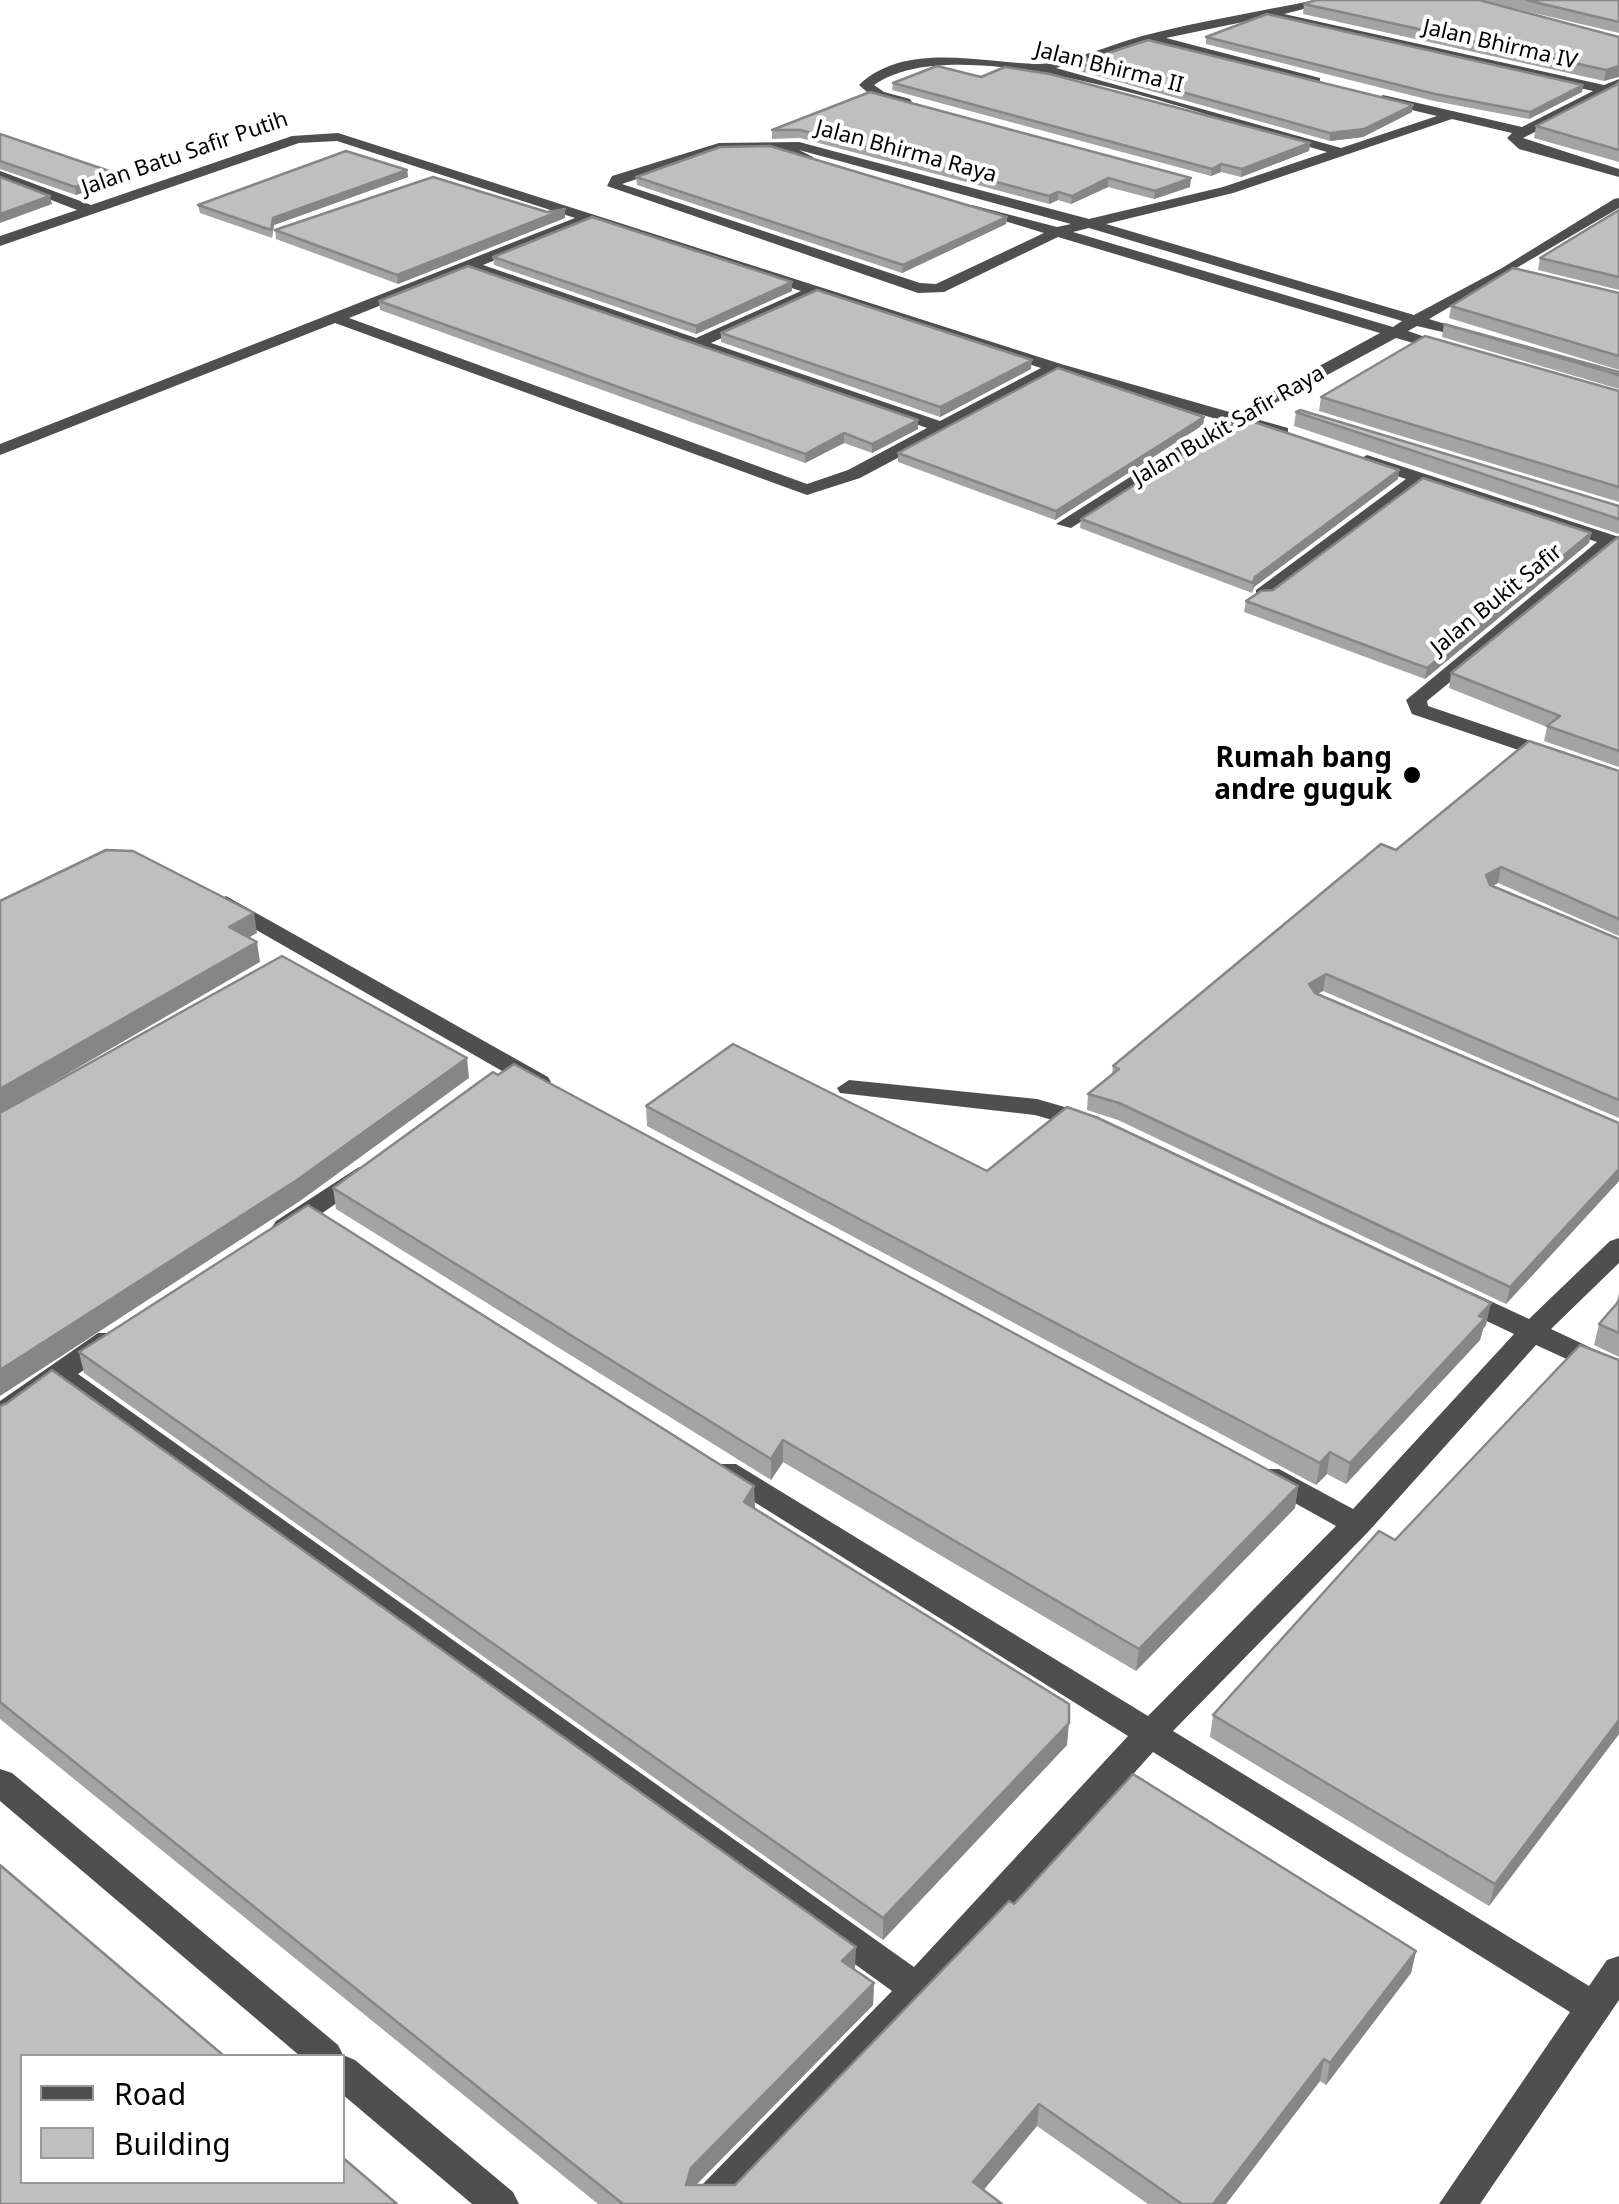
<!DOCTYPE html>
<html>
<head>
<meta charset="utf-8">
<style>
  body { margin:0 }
  #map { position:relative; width:1619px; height:2204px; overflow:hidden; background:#fff; font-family:"Noto Sans",sans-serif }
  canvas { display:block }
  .legend { position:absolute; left:20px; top:2054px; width:325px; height:130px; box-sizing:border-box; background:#fff; border:2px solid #999; margin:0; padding:12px 18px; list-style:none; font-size:30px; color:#000 }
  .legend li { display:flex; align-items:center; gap:20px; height:50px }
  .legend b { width:50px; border:2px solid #999 }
</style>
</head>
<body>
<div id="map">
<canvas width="1619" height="2204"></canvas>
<ul class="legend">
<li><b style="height:12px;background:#4f4f4f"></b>Road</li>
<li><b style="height:28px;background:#bfbfbf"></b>Building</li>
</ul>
</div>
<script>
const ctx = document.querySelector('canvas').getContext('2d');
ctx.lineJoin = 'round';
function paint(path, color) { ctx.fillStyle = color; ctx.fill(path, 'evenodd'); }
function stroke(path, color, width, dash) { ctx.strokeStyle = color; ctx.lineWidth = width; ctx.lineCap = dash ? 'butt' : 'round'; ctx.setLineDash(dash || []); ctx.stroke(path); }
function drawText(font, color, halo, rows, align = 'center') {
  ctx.font = font + ' "Noto Sans",sans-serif'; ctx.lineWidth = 8; ctx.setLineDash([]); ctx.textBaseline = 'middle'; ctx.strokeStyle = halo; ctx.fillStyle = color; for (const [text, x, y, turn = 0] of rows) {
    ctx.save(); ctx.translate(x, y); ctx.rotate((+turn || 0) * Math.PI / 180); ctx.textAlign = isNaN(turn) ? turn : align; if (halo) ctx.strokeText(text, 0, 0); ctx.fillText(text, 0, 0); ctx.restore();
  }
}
paint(new Path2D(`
  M1315,0H1339L1284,14L1604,85L1619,79V88L1612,93L1523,138L1619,169V177L1519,149L1507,138L1512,133L1452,119L1233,193L1106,224L1414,315L1502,268L1614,199L1619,198V208L1429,319L1481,335V341L1417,326L1408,331L1459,349L1451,354L1396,338L1249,417L1288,428V436L1237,424L1071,528L1056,524L1220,420L1057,373L860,478L807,495L335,323L0,455V444L575,218L337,141L299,143L0,246V236L77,210L0,180V171L91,205L292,136L338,133L1061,364L1233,413L1380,333L1058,237L944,292L918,293L607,186L612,176L719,143L799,142L1089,219L1223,187L1327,152C1227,123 963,22 874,85L884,92L910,99L912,102L905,106L874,98L859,85C905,41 982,63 1038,64C1066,64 1113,44 1142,36C1199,21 1258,12 1315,0ZM1267,17L1268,18L1593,91L1522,127L1383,95L1376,99L1378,102L1437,116L1341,148L1056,68L1150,42L1320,84V78L1166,38ZM772,150L813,163V157L799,150L1071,224L1057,227L972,205V211L1044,233L936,284L920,283L622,184L720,151ZM589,222L801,291L696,338L483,265ZM1089,228L1402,321L1393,327L1073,232ZM469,270L927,428L848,470L807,484L349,318ZM816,295L1041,368L940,421L711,343Z
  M1367,455L1619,537V549L1614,547L1427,701L1428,706L1619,771V784L1412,714L1406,700L1597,542L1421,484L1270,598H1256V590L1406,479L1361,464L1358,460Z
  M226,896L548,1077L551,1082L539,1090L530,1087L218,908L215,903Z
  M849,1080L1037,1099L1099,1117L1103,1123L1090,1131L1035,1115L840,1093L837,1088Z
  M359,1167L372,1175L368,1181L294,1233H276L272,1227L276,1221Z
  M1619,1238V1263L1551,1329L1619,1361V1383L1536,1345L1368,1532L1173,1731L1589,1986L1607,1960L1619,1956V2000L1480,2204H1439L1570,2012L1153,1752L929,2000L733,2204H689L695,2192L892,1991L59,1388L0,1425V1401L98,1333H118L122,1340L118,1347L78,1374L914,1967L1128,1736L716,1478L711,1471L716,1464H736L1148,1716L1336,1526L1259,1483L1254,1476L1259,1469H1279L1353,1509L1514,1334L1451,1304L1447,1298L1451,1292H1471L1529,1319L1610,1241Z
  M0,1769L12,1773L338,2045L343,2055L355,2060L513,2192L519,2204H472L342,2094V2056H300L0,1801Z`), '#4f4f4f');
paint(new Path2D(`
  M1316,0H1619V33L1487,2L1619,37L1604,81L1303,14L1304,4Z
  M1206,37L1583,85L1582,92L1529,119L1434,101L1206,44Z
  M1077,63L1412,112L1363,137L1330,141L1076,70Z
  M981,77L1310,143L1309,151L1241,177L1221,172L1211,176L892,90L893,83Z
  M1619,82V162L1534,138L1536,126Z
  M870,92L1190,187L1154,199L1108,187L1071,204L1058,200L1049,204L800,138L772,139V130Z
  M0,134L116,181L76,195L0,169Z
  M407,170L408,177L274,225L272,238L200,213L198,205Z
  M636,177L1007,217L1006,224L902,273L637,185Z
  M1619,210V290L1538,270L1540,258Z
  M565,218L398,284L276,239L275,230Z
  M493,257L792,282V291L696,334L494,265Z
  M1619,293V370L1449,318L1451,306Z
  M379,301L918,429L872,453L844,443L805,463L380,310Z
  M1444,324L1619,372V389L1442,337Z
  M721,333L1031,369L940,417L721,342Z
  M1619,391V502L1319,411L1321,397Z
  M1296,412L1619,506V534L1294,426Z
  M1204,417L1203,425L1055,520L898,462V453Z
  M1398,479L1254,587L1252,593L1080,528L1081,519Z
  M1591,533L1589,543L1425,679L1244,612L1246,601L1273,590Z
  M1619,537V767L1544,741L1547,727L1449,688L1451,673Z
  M1619,771V936L1498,883L1492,886L1619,939V1118L1323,991L1317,994L1619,1123V1181L1506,1304L1118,1120L1087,1110L1088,1094L1112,1074L1113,1066L1396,850Z
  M646,1106L987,1171L1486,1325L1483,1329L1480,1340L1346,1484L1327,1474L1316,1485L647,1126Z
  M333,1188L1298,1486L1295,1508L1136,1671L783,1462L771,1480L336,1209Z
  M1619,1293V1357L1594,1345L1599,1324L1616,1304Z
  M79,1352L754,1508L1067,1745L883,1940L84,1373Z
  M0,1406L855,1969L874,1983L873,2005L696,2185H735L1014,1904L1416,1951L1411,1973L1326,2085L1320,2081L1226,2204H1148L1037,2126L983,2190L1002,2204H598L0,1719Z
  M1395,1540L1619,1734L1489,1906L1210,1737L1213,1715Z`), '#a4a4a4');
paint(new Path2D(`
  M1619,66V77L1604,81L1606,70Z
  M1583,85L1582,92L1529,119L1530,112Z
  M1413,105L1412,112L1363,137L1330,141V133Z
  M1310,143L1309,151L1241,177L1242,169Z
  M1221,164V172L1211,176L1212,169Z
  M407,170L408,177L274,225L272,238L273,218Z
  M115,173L116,181L76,195L75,187Z
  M1108,178V187L1071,204L1072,196Z
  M1191,178L1190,187L1154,199L1155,191Z
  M1058,192V200L1049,204V196Z
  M50,196L52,204L0,223V214Z
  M565,209V218L398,284L397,275Z
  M1007,217L1006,224L902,273L903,265Z
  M792,282V291L696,334V326Z
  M1032,360L1031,369L940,417V407Z
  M1204,417L1203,425L1055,520L1056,511Z
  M918,420V429L872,453V444Z
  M844,433V443L805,463V454Z
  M1399,470L1398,479L1254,587L1252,593L1255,577Z
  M1591,533L1589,543L1425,679L1427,668Z
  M1501,867L1498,883L1483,891L1486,875Z
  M254,913L257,933L232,947L229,927Z
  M257,942L260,962L0,1113V1089Z
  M1326,974L1323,991L1306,1000L1309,984Z
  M467,1058L469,1078L300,1201L0,1396V1370Z
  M1619,1169V1181L1506,1304L1510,1287Z
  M1491,1303L1486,1325L1483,1329L1480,1340L1346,1484L1350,1463Z
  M783,1440V1462L771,1480V1459Z
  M1330,1452L1327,1474L1316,1485L1320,1463Z
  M754,1486L755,1507L745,1524L744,1502Z
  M1298,1486L1295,1508L1136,1671L1139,1649Z
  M1619,1720V1734L1489,1906L1495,1884Z
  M1069,1723L1067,1745L883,1940V1918Z
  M856,1947L855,1969L842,1983V1961Z
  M1416,1951L1411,1973L1326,2085L1330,2063Z
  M874,1983L873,2005L692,2189L686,2185L691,2168Z
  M1324,2059L1320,2081L1226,2204H1213Z
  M1039,2104L1037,2126L972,2204L973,2182Z`), '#868686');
const building = new Path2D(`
  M1316,0H1479L1619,37V66L1606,70L1304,4Z
  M1526,0H1619V22Z
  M1267,14L1583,85L1530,112L1435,94L1206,37Z
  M1148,40L1413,105L1364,129L1330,133L1077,63Z
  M937,66L981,77L1005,67L1050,74L1310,143L1242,169L1221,164L1212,169L893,83Z
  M1619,82V150L1536,126L1616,85Z
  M870,92L1191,178L1155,191L1108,178L1072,196L1058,192L1049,196L800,130H772Z
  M0,134L115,173L75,187L0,161Z
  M770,146L1007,217L903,265L636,177L720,147Z
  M346,151L407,170L273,218L271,230L198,205Z
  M0,177L50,196L0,214Z
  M433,177L547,212L565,209L397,275L275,230Z
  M1619,210V277L1540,258Z
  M592,217L792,282L696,326L493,257Z
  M468,266L918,420L872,444L844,433L805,454L379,301Z
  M1513,268L1619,293V356L1451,306Z
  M817,290L1032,360L940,407L721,333Z
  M1444,324L1619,372V375Z
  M1425,336L1619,391V487L1321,397Z
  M1058,368L1204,417L1056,511L898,453Z
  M1300,410L1619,506V519L1296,412Z
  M1251,421L1399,470L1255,577L1253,583L1081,519L1230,424L1240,428Z
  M1423,478L1591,533L1427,668L1246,601L1261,591L1273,590Z
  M1618,537H1619V751L1547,726L1560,716L1451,673Z
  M1529,741L1619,771V919L1501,867L1486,875L1490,885L1619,939V1100L1326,974L1309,984L1315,993L1619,1123V1169L1510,1287L1119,1103L1088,1094L1119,1069L1113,1066L1381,844L1396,850Z
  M106,850L133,851L254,913L229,927L257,942L0,1089V901Z
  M282,956L467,1058L297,1180L0,1370V1113Z
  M733,1044L987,1171L1067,1107L1098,1118L1491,1303L1479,1316L1485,1318L1350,1463L1330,1452L1320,1463L646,1106Z
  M514,1064L1298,1486L1139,1649L783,1440L771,1459L333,1188L493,1072L498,1075Z
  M308,1205L754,1486L744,1502L1069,1704V1723L883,1918L79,1352Z
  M1619,1301V1333L1599,1324Z
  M1580,1345L1619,1360V1720L1495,1884L1213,1715L1379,1531L1395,1540Z
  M52,1370L856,1947L842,1961L874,1983L691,2168L686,2185H735L1009,1901L1014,1904L1133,1774L1416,1951L1330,2063L1324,2059L1213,2204H1182L1039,2104L973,2182L1002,2204H623L0,1702V1406L7,1403Z
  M0,1865L224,2056H22V2182H342V2157L397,2204H0Z`);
paint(building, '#bfbfbf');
stroke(building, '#868686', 2.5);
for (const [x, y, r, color] of [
  [1412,775,10,"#000"]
]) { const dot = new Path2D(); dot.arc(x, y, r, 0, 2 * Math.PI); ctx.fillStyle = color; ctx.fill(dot); stroke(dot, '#fff', 4); }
drawText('22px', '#000', '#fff', [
  ["Jalan Bhirma IV",1500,45,13],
  ["Jalan Bhirma II",1109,68,14],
  ["Jalan Bhirma Raya",906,152,15],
  ["Jalan Batu Safir Putih",185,154,-19],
  ["Jalan Bukit Safir Raya",1229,426,-30],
  ["Jalan Bukit Safir",1497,600,-39]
]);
drawText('bold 28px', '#000', '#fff', [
  ["Rumah bang",1392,759],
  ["andre guguk",1392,791]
], 'right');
</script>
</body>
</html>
